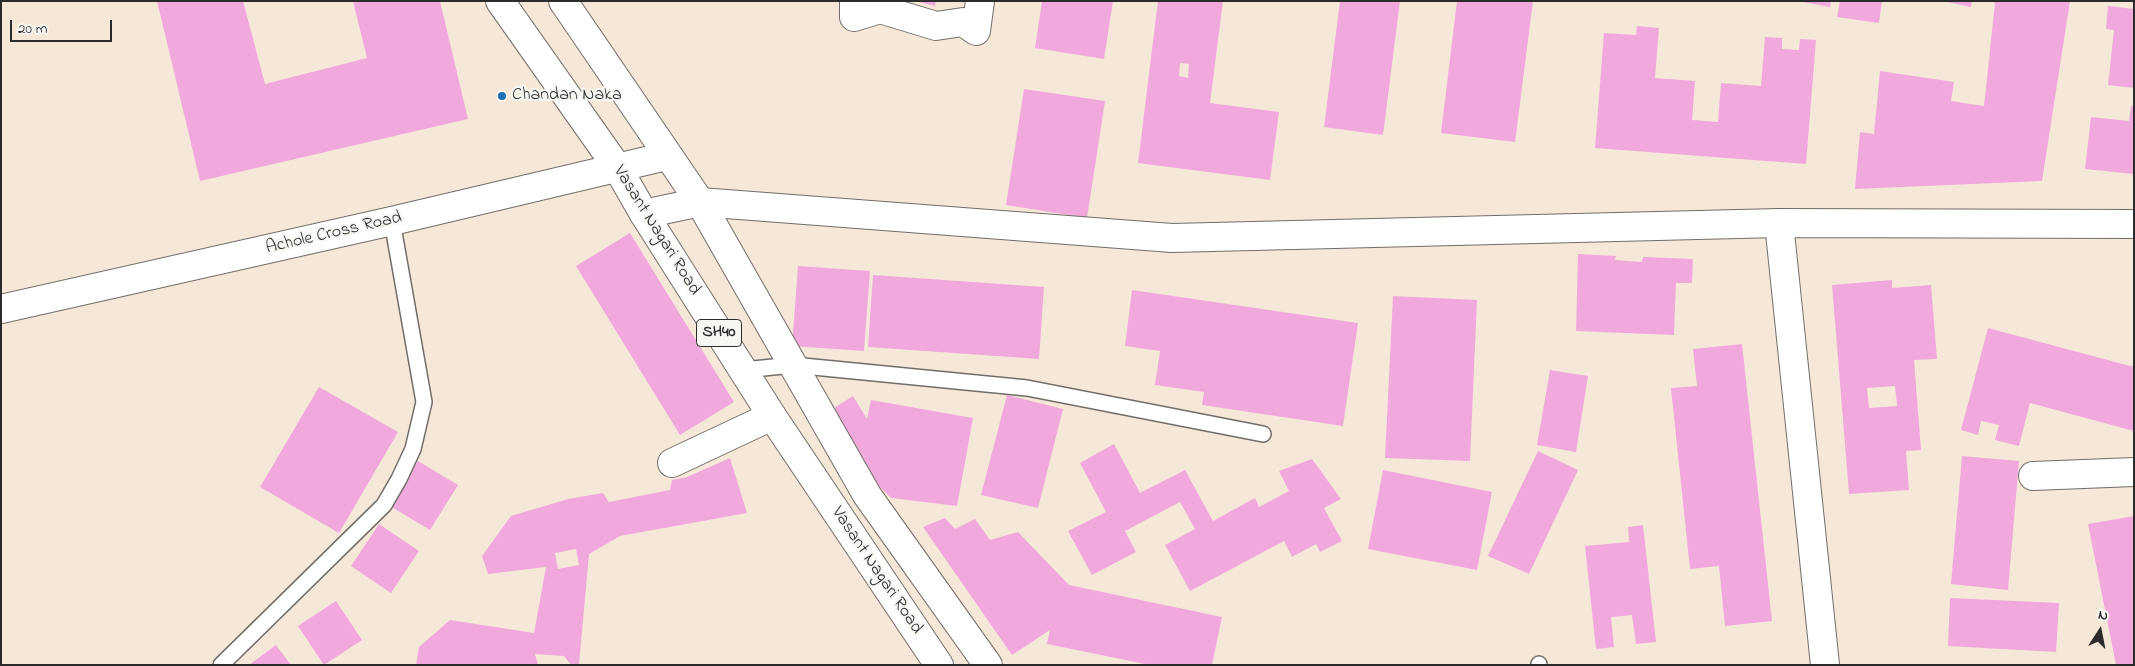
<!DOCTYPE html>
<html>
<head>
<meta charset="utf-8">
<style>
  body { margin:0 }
  #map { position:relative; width:2135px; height:666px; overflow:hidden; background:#f5e8d8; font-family:"Indie Flower",sans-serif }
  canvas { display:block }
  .frame { position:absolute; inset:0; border:2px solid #2b2b2b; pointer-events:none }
  .north { position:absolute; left:2075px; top:606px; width:50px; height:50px; -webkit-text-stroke:4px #f6f6f2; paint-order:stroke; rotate:11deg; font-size:14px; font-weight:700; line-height:20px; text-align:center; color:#2b2b2b }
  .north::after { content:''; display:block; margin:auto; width:18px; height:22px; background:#2b2b2b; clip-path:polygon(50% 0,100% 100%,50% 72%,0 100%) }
  .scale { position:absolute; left:10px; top:20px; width:102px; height:22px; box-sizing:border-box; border:2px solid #2b2b2b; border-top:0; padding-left:6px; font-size:15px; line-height:18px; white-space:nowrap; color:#2b2b2b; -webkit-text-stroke:4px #f6f6f2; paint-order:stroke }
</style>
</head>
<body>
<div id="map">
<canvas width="2135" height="666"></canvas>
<div class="frame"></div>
<div class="north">N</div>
<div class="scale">20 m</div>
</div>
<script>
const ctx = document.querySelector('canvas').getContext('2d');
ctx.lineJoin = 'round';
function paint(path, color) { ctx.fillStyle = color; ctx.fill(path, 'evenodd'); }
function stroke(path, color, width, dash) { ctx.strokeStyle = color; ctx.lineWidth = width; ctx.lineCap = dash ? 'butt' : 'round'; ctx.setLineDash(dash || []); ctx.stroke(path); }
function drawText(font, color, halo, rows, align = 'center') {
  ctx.font = font + ' "Indie Flower",sans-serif'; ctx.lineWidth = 4.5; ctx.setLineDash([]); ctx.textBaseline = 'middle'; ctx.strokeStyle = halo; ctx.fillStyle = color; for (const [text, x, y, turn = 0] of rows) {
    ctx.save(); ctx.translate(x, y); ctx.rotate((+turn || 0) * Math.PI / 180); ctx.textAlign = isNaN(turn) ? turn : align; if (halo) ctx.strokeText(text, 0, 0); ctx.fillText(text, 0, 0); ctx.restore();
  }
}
paint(new Path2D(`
  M157,1H243L265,84L367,58L353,1H440L468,119L200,181Z
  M915,1H936L935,6Z
  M1042,1H1113L1104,59L1035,48Z
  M1158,1H1223L1210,103L1279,112L1270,180L1138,163ZM1180,63L1189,64L1188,78L1179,76Z
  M1340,1H1400L1383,135L1324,127Z
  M1457,1H1533L1515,142L1441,133Z
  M1797,1H1831L1830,7Z
  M1840,1H1882L1879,23L1837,17Z
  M1942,1H1972L1971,7Z
  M1990,1H2070L2042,181L1855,189L1860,132L1874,134L1880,71L1954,82L1951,101L1984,106L1995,3Z
  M2108,6L2134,9V88L2108,85L2114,30L2106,29Z
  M1637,26L1659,28L1655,78L1695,81L1692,120L1718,122L1721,83L1761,86L1765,37L1782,38V49L1799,50L1800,39L1816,40L1806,164L1595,148L1604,33L1636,35Z
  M1024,89L1105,101L1087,218L1006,205Z
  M2131,106H2134V174L2085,169L2091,117L2129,121Z
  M630,233L734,402L680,435L576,266Z
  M1578,254L1616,256L1615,260L1642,262L1643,257L1693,259L1692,283H1676L1674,335L1576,331Z
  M798,266L870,271L864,351L792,346Z
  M873,275L1044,287L1039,359L868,347Z
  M1892,280V288L1931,285L1937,359L1914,360L1921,450L1906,451L1909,490L1849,494L1832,285ZM1895,386L1897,406L1869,408L1867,388Z
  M1132,290L1358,323L1343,426L1202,405L1204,392L1155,385L1160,351L1125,346Z
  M1393,296L1477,300L1470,461L1385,458Z
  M1988,328L2134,367V431L2030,403L2019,446L1995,440L1999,425L1981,421L1978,435L1961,430Z
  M1742,344L1772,621L1725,626L1719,566L1690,569L1671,388L1697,386L1693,349Z
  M1550,370L1588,376L1576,452L1537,445Z
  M319,387L398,432L339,533L260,487Z
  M1007,395L1063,409L1038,508L981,495Z
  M853,396L867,419L871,400L973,418L957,506L891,498L859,466L826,413Z
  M1114,444L1140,493L1185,470L1213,521L1255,498L1259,507L1289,491L1279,471L1312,459L1341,499L1324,508L1342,541L1320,552L1316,544L1292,557L1284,541L1190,591L1165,545L1195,529L1180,502L1125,531L1136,552L1092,575L1068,531L1106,512L1080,463Z
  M1538,451L1578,470L1529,574L1488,556Z
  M1962,456L2019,461L2008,590L1951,584Z
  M730,458L747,513L620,536L589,554L579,665H571L564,656L535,654L538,665H416L419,647L450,620L534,633L546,567L488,574L482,556L511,516L568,499L603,493L609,502L670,490L672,480L687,477ZM576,549L579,565L558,569L555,553Z
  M418,461L458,485L430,530L390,506Z
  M1383,470L1492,492L1477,570L1368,549Z
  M2134,516V665H2116L2088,524Z
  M945,518L955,529L975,519L990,540L1018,532L1069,585L1222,617L1212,665H1150L1047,644L1050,630L1012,655L923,527Z
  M379,524L419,551L391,593L351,566Z
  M1643,525L1656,642L1636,644L1632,615L1611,617L1614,647L1596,649L1585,546L1629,542L1628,527Z
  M1950,598L2059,603L2056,652L1948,646Z
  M336,601L362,640L324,665L298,626Z
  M276,645L291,665H249Z`), '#f1a9dd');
const service = new Path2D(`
  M743,370L793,365L1027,388L1263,434
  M1539,664V665
  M221,665L384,505L399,479L413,449L424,402L392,221`);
const minor = new Path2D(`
  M854,1V17L880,9L936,26L963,22L976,31L980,1
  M1779,223L1825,665
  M672,463L772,416
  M2033,476L2134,472`);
const tertiary = new Path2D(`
  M644,214L700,202L1172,238L1779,223L2134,224
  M1,309L392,221L667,156`);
const primary = new Path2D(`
  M500,1L617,167L644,214L772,416L939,665
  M563,1L700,202L867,495L988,665`);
stroke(service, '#726d68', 18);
stroke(minor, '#726d68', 30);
stroke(tertiary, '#726d68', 30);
stroke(primary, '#726d68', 30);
stroke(service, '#fff', 15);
stroke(minor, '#fff', 28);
stroke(tertiary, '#fff', 28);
stroke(primary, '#fff', 28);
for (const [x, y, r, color] of [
  [502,96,5,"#1f6fb2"]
]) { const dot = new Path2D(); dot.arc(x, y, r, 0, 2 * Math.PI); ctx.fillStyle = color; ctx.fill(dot); stroke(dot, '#f6f6f2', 2); }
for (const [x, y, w] of [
  [719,333,45]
]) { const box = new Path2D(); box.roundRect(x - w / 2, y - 13.5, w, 27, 4); ctx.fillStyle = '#f6f6f2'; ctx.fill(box); stroke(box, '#2b2b2b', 1); }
drawText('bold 16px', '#2b2b2b', null, [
  ["SH40",719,333]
]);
drawText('18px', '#2b2b2b', '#f6f6f2', [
  ["Chandan Naka",512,96]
], 'left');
drawText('18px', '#2b2b2b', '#f6f6f2', [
  ["Vasant Nagari Road",656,231,58],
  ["Achole Cross Road",334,234,-13],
  ["Vasant Nagari Road",876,571,56]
]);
</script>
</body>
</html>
